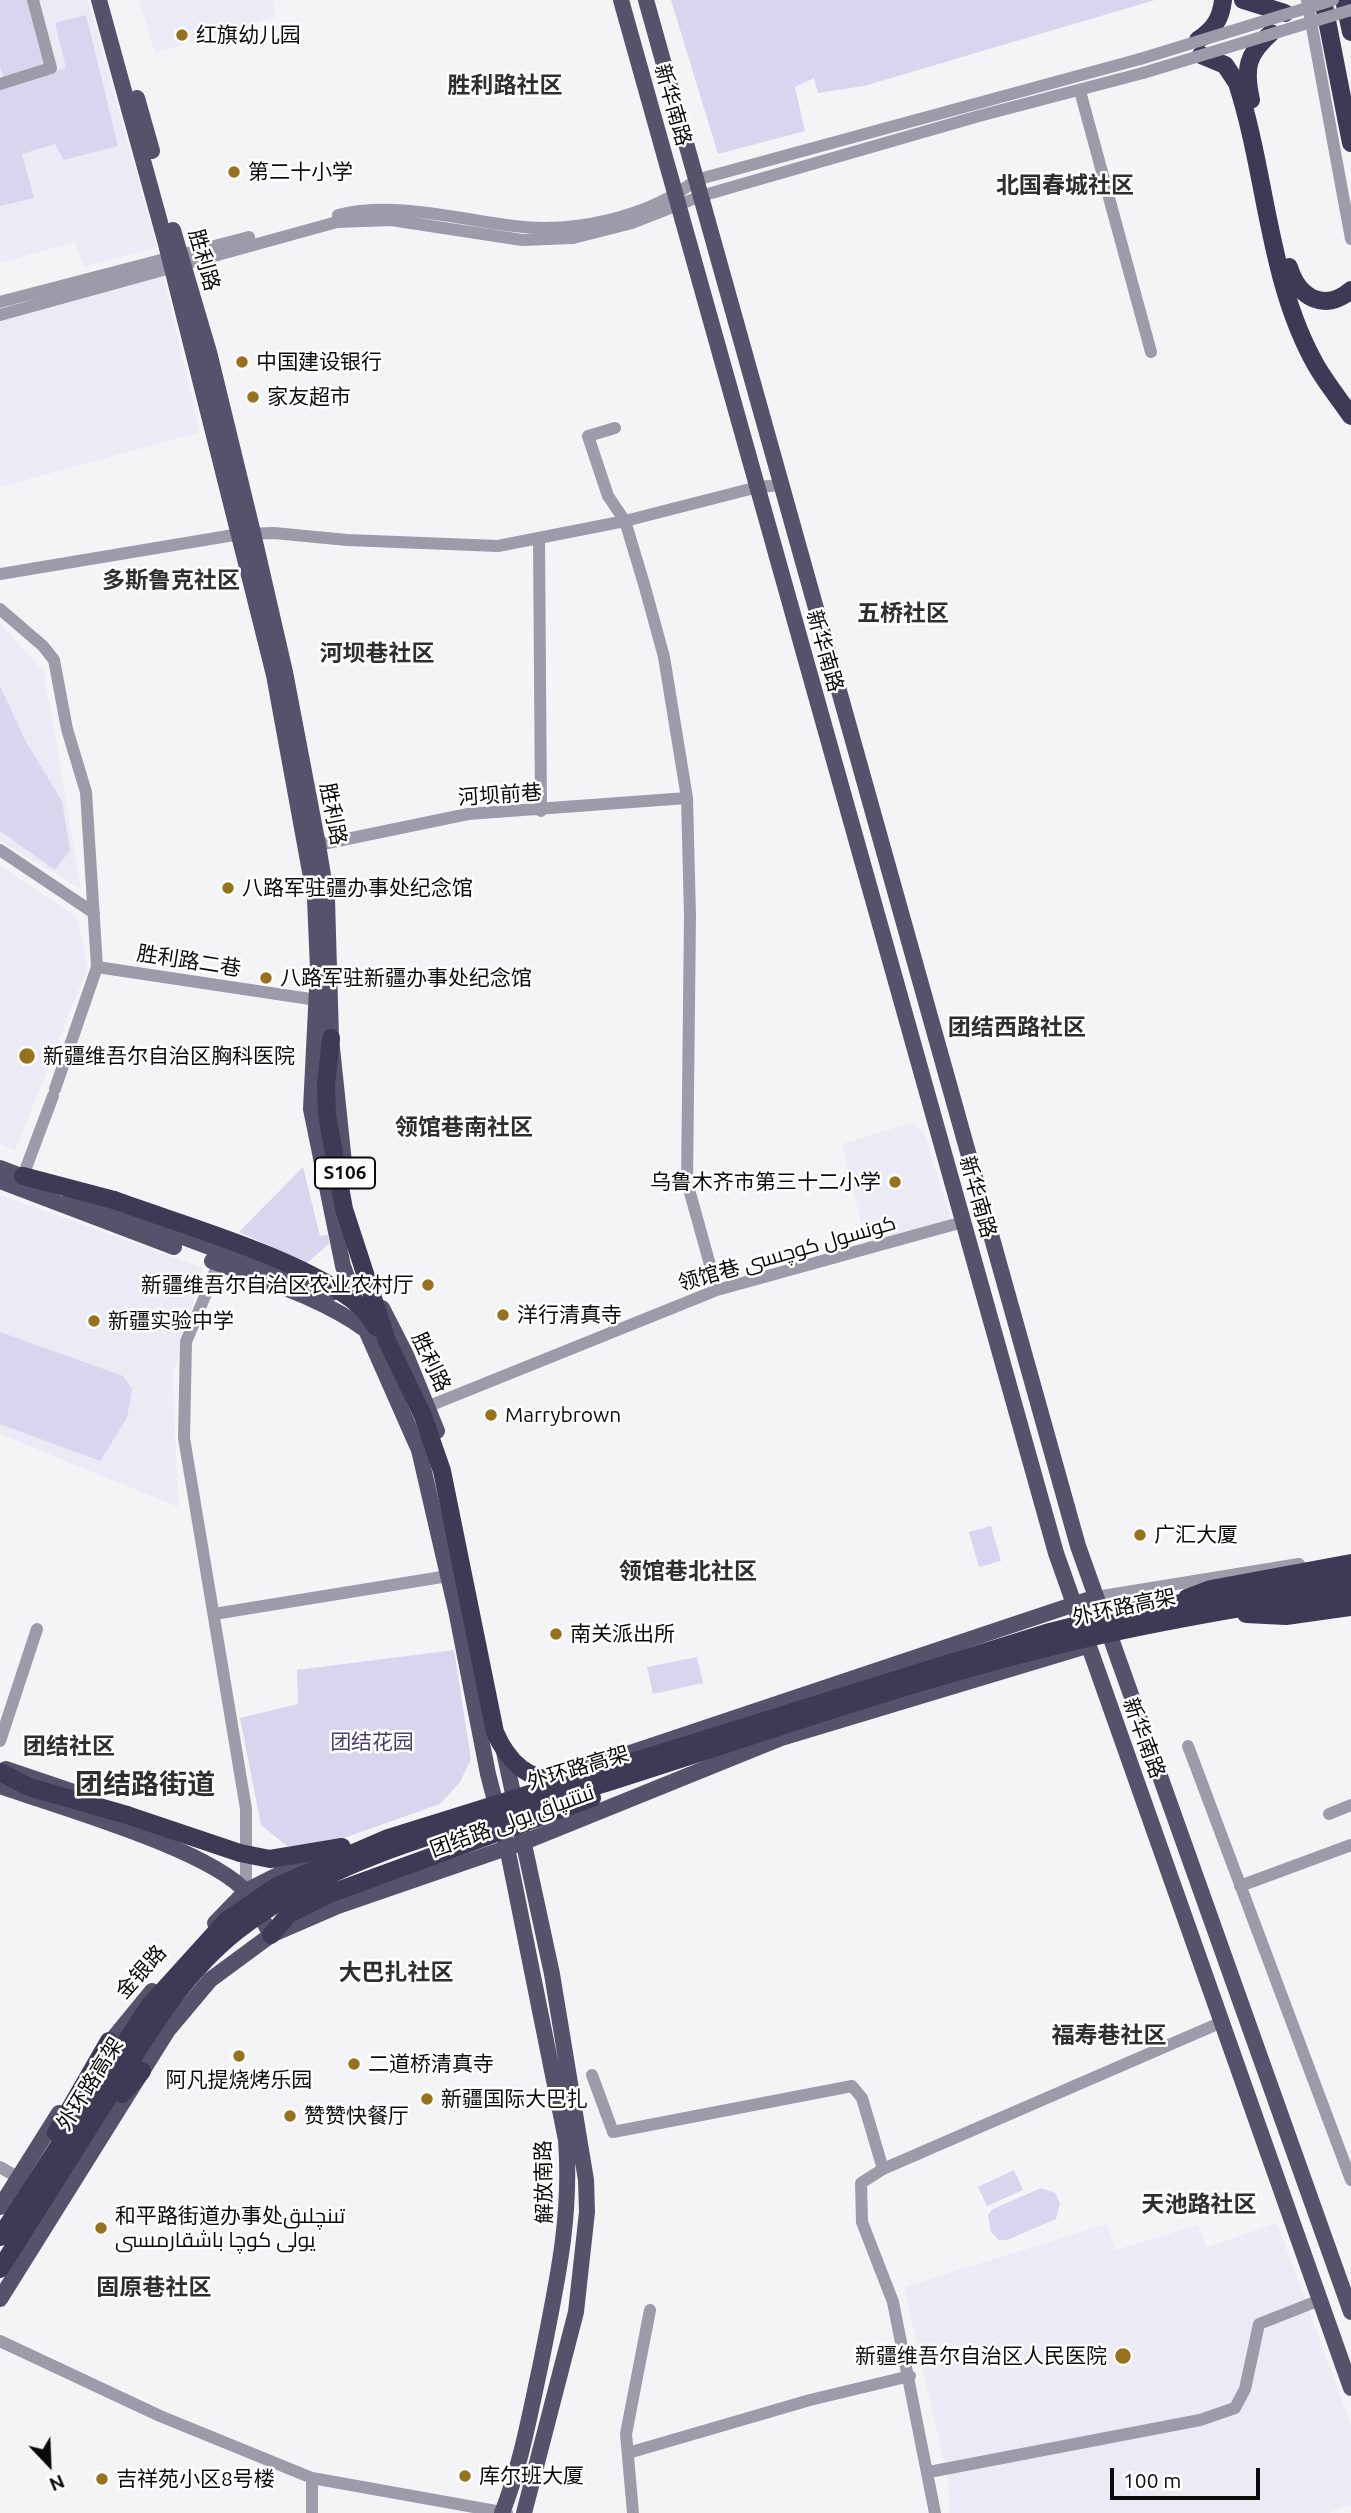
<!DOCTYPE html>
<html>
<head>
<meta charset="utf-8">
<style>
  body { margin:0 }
  #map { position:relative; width:1351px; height:2513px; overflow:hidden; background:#f4f4f7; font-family:Ubuntu,sans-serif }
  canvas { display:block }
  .north { position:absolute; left:14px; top:2429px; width:70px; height:70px; -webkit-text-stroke:5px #fff; paint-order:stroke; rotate:157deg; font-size:19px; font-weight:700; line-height:28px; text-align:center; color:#0b0b0c }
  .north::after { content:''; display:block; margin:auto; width:24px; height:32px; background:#0b0b0c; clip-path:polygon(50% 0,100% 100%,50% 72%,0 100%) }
  .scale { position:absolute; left:1110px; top:2468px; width:150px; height:32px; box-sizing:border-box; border:4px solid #0b0b0c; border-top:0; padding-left:9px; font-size:21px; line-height:24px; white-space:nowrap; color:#0b0b0c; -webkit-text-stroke:5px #fff; paint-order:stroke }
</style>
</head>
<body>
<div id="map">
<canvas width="1351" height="2513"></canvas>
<div class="north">N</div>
<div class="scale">100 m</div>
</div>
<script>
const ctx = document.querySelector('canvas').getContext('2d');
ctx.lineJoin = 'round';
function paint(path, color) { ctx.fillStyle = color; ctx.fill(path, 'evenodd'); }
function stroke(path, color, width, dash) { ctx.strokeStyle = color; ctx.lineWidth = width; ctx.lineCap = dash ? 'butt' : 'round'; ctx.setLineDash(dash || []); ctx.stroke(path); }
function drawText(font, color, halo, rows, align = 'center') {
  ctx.font = font + ' Ubuntu,Cairo,"Noto Sans SC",sans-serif'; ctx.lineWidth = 5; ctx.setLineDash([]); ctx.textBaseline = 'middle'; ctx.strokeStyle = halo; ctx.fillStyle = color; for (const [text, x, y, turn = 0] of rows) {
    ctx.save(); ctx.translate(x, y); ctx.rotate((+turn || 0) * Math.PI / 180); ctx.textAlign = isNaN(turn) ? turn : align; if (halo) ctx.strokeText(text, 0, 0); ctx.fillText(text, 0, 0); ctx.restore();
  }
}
paint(new Path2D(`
  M0,0H88L157,247L84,267L75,242L0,263Z
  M139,0H272L276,16L155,53Z
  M161,266L200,432L0,487V322Z
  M0,623L44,672L81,889L0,841Z
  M0,866L77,917L88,967L15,1151L0,1144Z
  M910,1123L924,1132L951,1220L866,1243L842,1144Z
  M0,1195L203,1268L173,1375L178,1507L0,1434Z
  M1277,2223L1351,2425V2505L1328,2513H950L948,2480L904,2287L1107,2224L1115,2250L1198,2225L1207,2247Z`), '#eceaf5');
paint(new Path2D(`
  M0,0H29L47,65L4,78L0,67Z
  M671,0H1155L864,86L818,93L814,78L795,87L805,131L718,154Z
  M86,15L118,146L64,160L55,144L22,154L34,198L0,206V88L66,68L55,23Z
  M0,686L26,742L62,801L70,850L55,870L0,831Z
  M303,1167L320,1236L328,1235L329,1244L307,1263L239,1232Z
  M0,1332L123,1376L132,1389L127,1418L100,1461L0,1424Z
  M991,1526L1001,1561L979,1567L969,1532Z
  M454,1650L471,1759L460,1782L440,1804L321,1846H287L261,1825L240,1718L298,1704L297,1670Z
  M697,1657L703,1683L653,1694L647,1667Z
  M1014,2170L1023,2190L987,2206L978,2187Z
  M1041,2188L1055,2193L1060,2203L1056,2219L1007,2240H999L991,2232L988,2215L993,2209Z`), '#d9d5ee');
stroke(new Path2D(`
  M1307,0L1351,239
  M0,84L51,68L33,0
  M1080,91L1151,352
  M338,215C394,201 457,219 514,226C573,234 649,217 696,180L1140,59
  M0,302L249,237
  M0,315L337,222L391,220L522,240L573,238L632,223L701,196L979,116L1143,73
  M615,428L588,436L608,496L625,521L644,584L664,657L687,798L690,916L687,1182L717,1290
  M539,538L541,811
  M0,574L240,534L274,533L347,540L498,546L625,521L758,487L781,485
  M0,609L43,646L54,660L67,729L86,792L97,967L55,1089
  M318,845L468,814L687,798
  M0,850L94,913
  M97,967L317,1000
  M23,1176L53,1096
  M221,1257L186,1342L184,1438L246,1809V1891
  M429,1406L717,1290L963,1222
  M1096,1597L1299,1564
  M214,1614L448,1576
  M0,1741L37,1629
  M1188,1746L1351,2180
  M1329,1814L1351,1805
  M1240,1886L1351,1845
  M592,2075L613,2132L852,2086L862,2098L883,2169
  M0,2167L24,2181
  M0,2341L160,2416L312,2478L507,2513
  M628,2453L810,2400L910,2376
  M929,2472L1200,2420L1235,2408L1245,2389L1259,2324L1320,2300
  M312,2478V2513
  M633,2513L626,2434L650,2310
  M935,2513L893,2302L862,2222L861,2183L883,2169L1222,2022`), '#9d9baa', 12);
stroke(new Path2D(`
  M99,0L166,244L274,675L315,899L318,969L311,1109L343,1266L366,1330L419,1450L456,1610L488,1774L507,1847L566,2140C572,2219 556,2286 541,2363C530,2413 521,2465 502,2513
  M621,0L1056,1553L1351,2388
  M646,0L1078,1546L1351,2312
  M137,98L152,151
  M173,230L209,352L253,533L285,672L318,845L327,899L331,1038L345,1172
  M0,1168L34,1181
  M0,1181L174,1247
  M71,1195L332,1293
  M212,1261C264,1281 321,1297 366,1330
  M382,1308L406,1355L437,1431
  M503,1747L552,1974L586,2180L587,2212L576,2312L524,2513
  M6,1769L77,1793
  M576,1771L1096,1597
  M0,1786C56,1806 212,1850 247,1893C256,1905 263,1921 271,1935
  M274,1859L298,1865L333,1855
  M215,1923L246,1891L298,1865
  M102,2052L152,1991
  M0,2207L59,2113
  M0,2299L168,2030L210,1980L271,1935L338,1906L524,1842L781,1738L1083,1647`), '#56526b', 16);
stroke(new Path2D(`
  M1243,0L1285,13
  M1323,0L1351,143
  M1344,0L1351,32
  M1198,40C1214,29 1221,19 1223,0
  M1201,55L1225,65L1237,83C1267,176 1268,282 1317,367C1327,384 1340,400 1351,416
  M1251,100C1244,68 1247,54 1271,33
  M1289,267C1298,297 1324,313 1351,290
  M326,1085L331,1038
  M23,1176L114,1200
  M1187,1598L1211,1589L1351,1563
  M0,1772L29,1787L127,1815
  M271,1935L289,1914L329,1894
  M122,2094L142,2071
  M56,2133L109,2041`), '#3e3955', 18);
stroke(new Path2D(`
  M1140,59L1333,0
  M1143,73L1351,10`), '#9d9baa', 12);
stroke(new Path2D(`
  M326,1085L327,1115L344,1209L387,1341L423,1416L442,1471L495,1732C507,1760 528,1782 561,1780
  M114,1200C185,1226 304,1259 360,1306C366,1311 371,1320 376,1327
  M1246,1614L1286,1616L1351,1607
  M127,1815L240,1853L270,1859L342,1847
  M329,1894L592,1798
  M0,2237L149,2006L226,1921L277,1886L388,1838L1046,1633L1137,1610L1351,1577
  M0,2269C35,2213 71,2157 106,2101C144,2040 180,1976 237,1931C338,1851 476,1824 596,1786C748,1738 899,1684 1054,1646C1152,1622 1251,1606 1351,1590`), '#3e3955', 18);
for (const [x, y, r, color] of [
  [182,35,7,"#98711c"],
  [234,172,7,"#98711c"],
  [242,362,7,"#98711c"],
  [253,397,7,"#98711c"],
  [228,888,7,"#98711c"],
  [266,978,7,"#98711c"],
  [27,1056,9,"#98711c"],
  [895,1182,7,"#98711c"],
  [428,1285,7,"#98711c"],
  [503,1315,7,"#98711c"],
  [94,1321,7,"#98711c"],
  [491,1415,7,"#98711c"],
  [1140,1535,7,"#98711c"],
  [556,1634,7,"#98711c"],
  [239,2056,7,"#98711c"],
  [354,2064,7,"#98711c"],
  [427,2099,7,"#98711c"],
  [290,2116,7,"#98711c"],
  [101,2228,7,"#98711c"],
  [1123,2356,9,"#98711c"],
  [465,2476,7,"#98711c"],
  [102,2479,7,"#98711c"]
]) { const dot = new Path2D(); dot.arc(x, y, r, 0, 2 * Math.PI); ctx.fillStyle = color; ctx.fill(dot); stroke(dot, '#fff', 2.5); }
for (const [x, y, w] of [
  [345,1173,60]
]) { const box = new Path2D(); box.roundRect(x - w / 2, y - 15.5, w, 31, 5); ctx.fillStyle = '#fff'; ctx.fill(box); stroke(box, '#0b0b0c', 2); }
drawText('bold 19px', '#0b0b0c', null, [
  ["S106",345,1173]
]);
drawText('21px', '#0b0b0c', '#fff', [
  ["红旗幼儿园",196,35],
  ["第二十小学",248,172],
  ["中国建设银行",256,362],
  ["家友超市",267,397],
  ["八路军驻疆办事处纪念馆",242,888],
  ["八路军驻新疆办事处纪念馆",280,978],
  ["新疆维吾尔自治区胸科医院",43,1056],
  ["乌鲁木齐市第三十二小学",881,1182,"right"],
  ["新疆维吾尔自治区农业农村厅",414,1285,"right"],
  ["洋行清真寺",517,1315],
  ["新疆实验中学",108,1321],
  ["Marrybrown",505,1415],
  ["广汇大厦",1154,1535],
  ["南关派出所",570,1634],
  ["二道桥清真寺",368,2064],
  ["阿凡提烧烤乐园",239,2080,"center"],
  ["新疆国际大巴扎",441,2099],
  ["赞赞快餐厅",304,2116],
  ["和平路街道办事处تىنچلىق",115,2216],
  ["يولى كوچا باشقارمىسى",115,2240],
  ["新疆维吾尔自治区人民医院",1107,2356,"right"],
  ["库尔班大厦",479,2476],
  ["吉祥苑小区8号楼",116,2479]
], 'left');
drawText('21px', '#0b0b0c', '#fff', [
  ["新华南路",673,105,74],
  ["胜利路",204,260,74],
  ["新华南路",825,651,74],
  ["河坝前巷",500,795,-4],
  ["胜利路",333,814,79],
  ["胜利路二巷",189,961,9],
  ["新华南路",978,1197,74],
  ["领馆巷 كونسول كوچىسى",787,1253,-16],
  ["胜利路",431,1362,65],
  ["外环路高架",1124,1607,-12],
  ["新华南路",1144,1738,70],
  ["外环路高架",578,1768,-17],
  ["团结路 ئىتتىپاق يولى",512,1821,-20],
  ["金银路",141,1972,-48],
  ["外环路高架",90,2084,-58],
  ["解放南路",544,2182,-91]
]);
drawText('21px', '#493f6e', '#fff', [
  ["团结花园",372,1742]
]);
drawText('bold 23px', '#2e2e30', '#fff', [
  ["胜利路社区",505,85],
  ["北国春城社区",1065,185],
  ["多斯鲁克社区",171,580],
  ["五桥社区",903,613],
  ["河坝巷社区",377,653],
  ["团结西路社区",1017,1027],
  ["领馆巷南社区",464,1127],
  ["领馆巷北社区",688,1571],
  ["团结社区",69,1746],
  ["大巴扎社区",396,1972],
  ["福寿巷社区",1109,2035],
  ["天池路社区",1199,2204],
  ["固原巷社区",154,2287]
]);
drawText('bold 28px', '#2e2e30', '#fff', [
  ["团结路街道",145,1785]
]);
</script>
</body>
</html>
